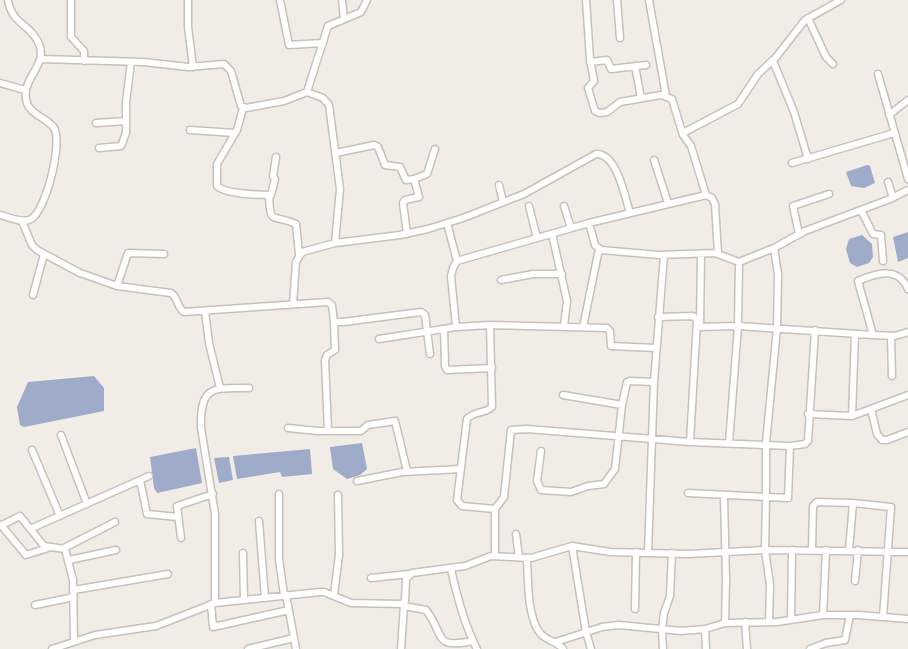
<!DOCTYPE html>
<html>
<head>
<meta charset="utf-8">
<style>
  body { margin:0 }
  canvas { display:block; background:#f2ece7 }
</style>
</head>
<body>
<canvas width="908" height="649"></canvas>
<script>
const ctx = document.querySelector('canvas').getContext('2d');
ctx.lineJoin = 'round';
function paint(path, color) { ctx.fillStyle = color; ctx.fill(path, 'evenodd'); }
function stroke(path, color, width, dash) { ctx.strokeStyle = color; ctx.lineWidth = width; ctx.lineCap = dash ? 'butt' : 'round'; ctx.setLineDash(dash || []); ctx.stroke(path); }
paint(new Path2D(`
  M867,165L870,166L875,183L864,188L851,186L846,172Z
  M908,232V258L898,262L893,237Z
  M862,235L872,244L873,257L869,263L857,267L850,263L846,249L849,239Z
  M94,376L104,388V411L24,427L20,425L17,407L28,382Z
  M362,443L367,469L360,475L347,479L333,469L330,447Z
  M196,448L202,483L157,493L154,488L150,457Z
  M310,449L312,474L282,477L280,472L237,479L233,456Z
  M229,457L233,480L219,483L214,458Z`), '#9eacca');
const minor = new Path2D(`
  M71,0V37L84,51V61
  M188,0V27L193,67
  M280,0L289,45L323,43
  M342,0L344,19
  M586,0L590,59L594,81L588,88L595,111L600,113L607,112L620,102L661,95L672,99L683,135L691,146L706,195
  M617,0L620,38
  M649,0L666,96
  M808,18L826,57L833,64
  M41,59L144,62L188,67L224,64L231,71L241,106L246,108L284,101L307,92L328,26L361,12L367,0
  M590,62L607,60L611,69L646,65
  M635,66L641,98
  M878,74L908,179
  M0,83L25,90
  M307,92L323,98L329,105L340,189L335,243
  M243,108L237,130L217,164V186C226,194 258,195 271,195L275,179L273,176L276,157
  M889,115L908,100
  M96,123L126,121
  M190,130L235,133
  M683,133L738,104L758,74L773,60
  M99,148L121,146L126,133V102L131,62
  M336,153L374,145L378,147L385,165L400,167L406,180L414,179L419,197L405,200L403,203L407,234
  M808,159L794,112L773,61L805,20L841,0
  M654,160L668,203
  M792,163L894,133
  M414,179L427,174L435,149
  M888,182L893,198
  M499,185L503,202
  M269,195C270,227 273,213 296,224L299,254
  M529,206L537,238
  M564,206L571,228
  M861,210L873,234L881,235L883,261
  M0,215C9,217 23,224 31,219C46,211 63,142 54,128C47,117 28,115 26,99C22,78 48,65 39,44C31,24 12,25 8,0
  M22,221L32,245L37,250L80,273L117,286L171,293C178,297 177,308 184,312L328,302L332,305L334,322H343L421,312L425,315L430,354
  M447,223L457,261
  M589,223L595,245L601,250L659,255L715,253L739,262
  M552,234L567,301L564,326
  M799,234L793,206L829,194
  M501,280L533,274H562
  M117,286L128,253L164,254
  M33,295L44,254
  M293,304L296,262L302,252L335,243L400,235L428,229L463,218L524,194L596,154C617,153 625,197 630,213
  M205,311L209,343L220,388
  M490,325L492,407C485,414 473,411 467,419L457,500L462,506L495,509
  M700,326L701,254
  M456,327L451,276L453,268L457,261L589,223L706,195L712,198L715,204L718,254
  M583,327L599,249
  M697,327L738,326L873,335L895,336L908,332
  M444,329L445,366L447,370L492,368
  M873,335L858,281C877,273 898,266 908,289
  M891,336L892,376
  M379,339L456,327L490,325L607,328L610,331L611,346L656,348
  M563,395L622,405
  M871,409L877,434L882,440H887L908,432
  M808,414L852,416L908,395
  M852,416L855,334
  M288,428L318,431H361L368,425L395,421L407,471
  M328,431L325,360L327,355L335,350L334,322
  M61,435L87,504
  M690,442L790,446L805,444L808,441L815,330
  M729,443L738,326L739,262L774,248L805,231L890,199L908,190
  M32,450L60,516
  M541,451L537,481L541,490L571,492L588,486L604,484L615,469L622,405L627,382L630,381L654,382
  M140,480L147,514L178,517
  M357,481L402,472L461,469
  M688,493L788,498L790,446
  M279,494V559L284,595
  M724,496L726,580L725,623
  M259,521L265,598
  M1,525L26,555L48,548
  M0,526L20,516L44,546L65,549L73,580L74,641
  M30,529L149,476
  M516,534L519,557
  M181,538L177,506L213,494
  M572,546L586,632L591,649
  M64,548L115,522
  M812,550L813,506L817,502L853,503L891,507L883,617
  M849,550L853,503
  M243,553L244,600
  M648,553L654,382L664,255
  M495,556V509L504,497L511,430L527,429L690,442L697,320L693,316L658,317
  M527,558C528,578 527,617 540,633C546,641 556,640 563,649
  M69,560L116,550
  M451,569C457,597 464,624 477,649
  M371,578L409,574
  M855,581L858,550
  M74,590L168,574
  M334,595L339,555L338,495
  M215,603V514L201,428C200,385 213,388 249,388
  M211,604L213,627L289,610
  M35,605L74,597
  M404,606L426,610C446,636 432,649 473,641
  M635,609L636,552
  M823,615L826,550
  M791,620L792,550
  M745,622L747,649
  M769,622L770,585L765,550L766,498V443L777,328L778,274L774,248
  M705,629L706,649
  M294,638L296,649
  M556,642L602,627L619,625L681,631L705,629L725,623L777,622L823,615H858L908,619
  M52,649L95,635L156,626L215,603L320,592H324L351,603L402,604L405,601L406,579L412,573L465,566L491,556L531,558L572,546L610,552L688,554L765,550L908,552
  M248,649L294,638L286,595
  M401,649L404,605
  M663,649L662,630L664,613L670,596L672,553
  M810,649L826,643L845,640L850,615`);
stroke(minor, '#c7c0bb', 9);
stroke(minor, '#fff', 6);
</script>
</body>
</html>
